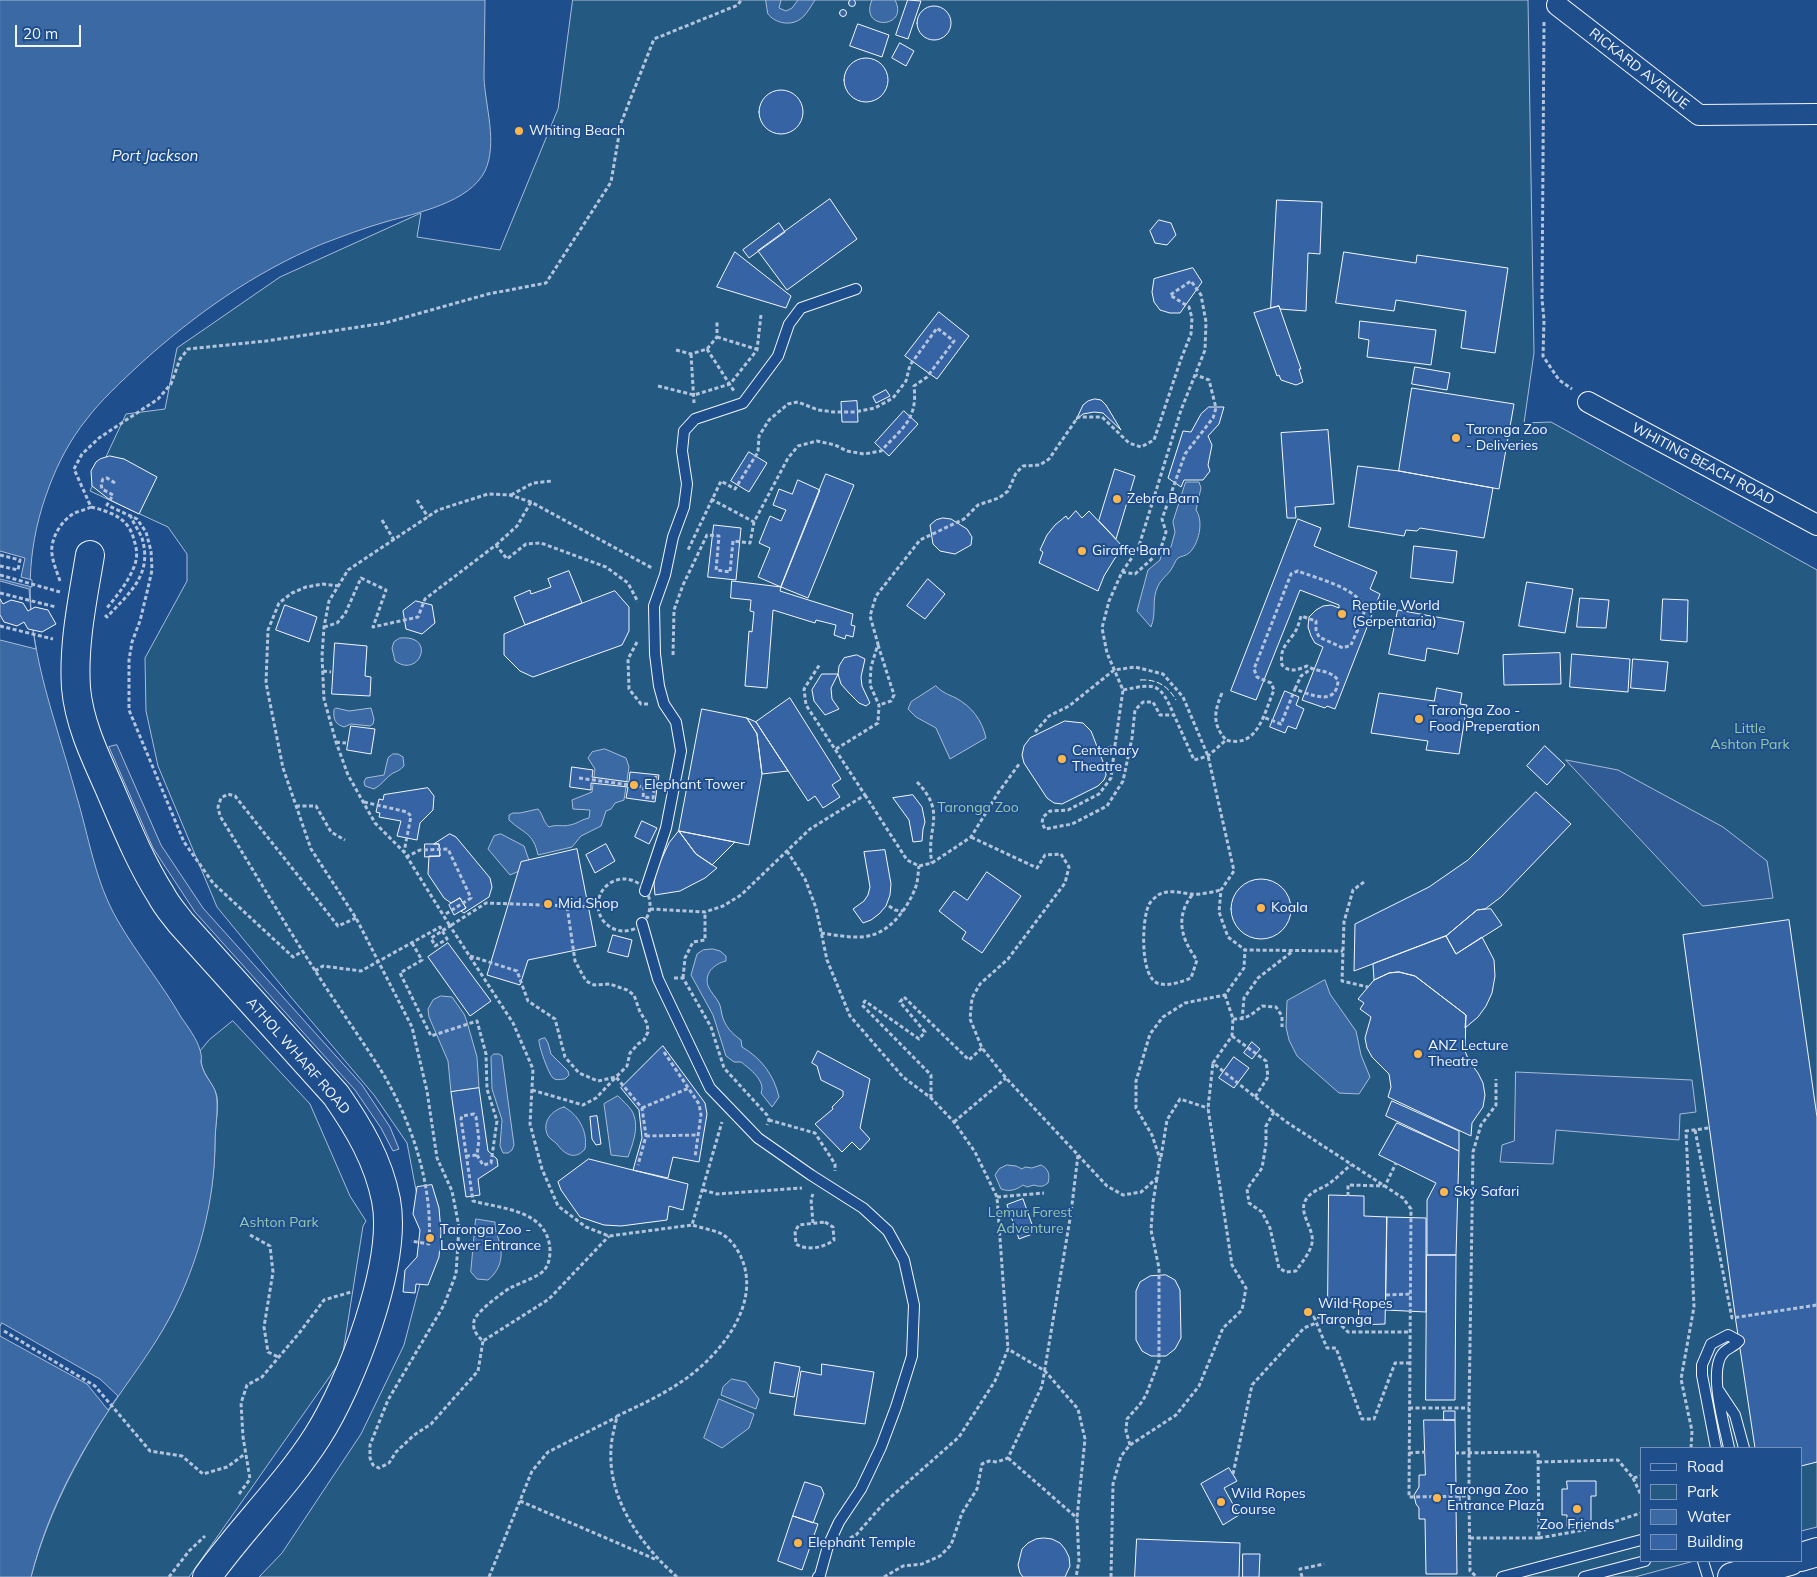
<!DOCTYPE html>
<html>
<head>
<meta charset="utf-8">
<style>
  body { margin:0 }
  #map { position:relative; width:1817px; height:1577px; overflow:hidden; background:#1f4e8c; font-family:Mulish,sans-serif }
  canvas { display:block }
  .legend { position:absolute; left:1640px; top:1447px; width:162px; height:115px; box-sizing:border-box; background:#1f4e8c; border:1px solid #7391ba; margin:0; padding:6px 9px; list-style:none; font-size:15px; color:#f2f6ff }
  .legend li { display:flex; align-items:center; gap:10px; height:25px }
  .legend b { width:25px; border:1px solid #7391ba }
  .scale { position:absolute; left:15px; top:25px; width:66px; height:22px; box-sizing:border-box; border:2px solid #f2f6ff; border-top:0; padding-left:6px; font-size:15px; line-height:18px; white-space:nowrap; color:#f2f6ff; -webkit-text-stroke:4px #1f4e8c; paint-order:stroke }
</style>
</head>
<body>
<div id="map">
<canvas width="1817" height="1577"></canvas>
<ul class="legend">
<li><b style="height:6px;background:#1f4e8c"></b>Road</li>
<li><b style="height:14px;background:#245a82"></b>Park</li>
<li><b style="height:14px;background:#3b69a3"></b>Water</li>
<li><b style="height:14px;background:#3563a3"></b>Building</li>
</ul>
<div class="scale">20 m</div>
</div>
<script>
const ctx = document.querySelector('canvas').getContext('2d');
ctx.lineJoin = 'round';
function paint(path, color) { ctx.fillStyle = color; ctx.fill(path, 'evenodd'); }
function stroke(path, color, width, dash) { ctx.strokeStyle = color; ctx.lineWidth = width; ctx.lineCap = dash ? 'butt' : 'round'; ctx.setLineDash(dash || []); ctx.stroke(path); }
function drawText(font, color, halo, rows, align = 'center') {
  ctx.font = font + ' Mulish,sans-serif'; ctx.lineWidth = 4; ctx.setLineDash([]); ctx.textBaseline = 'middle'; ctx.strokeStyle = halo; ctx.fillStyle = color; for (const [text, x, y, turn = 0] of rows) {
    ctx.save(); ctx.translate(x, y); ctx.rotate((+turn || 0) * Math.PI / 180); ctx.textAlign = isNaN(turn) ? turn : align; if (halo) ctx.strokeText(text, 0, 0); ctx.fillText(text, 0, 0); ctx.restore();
  }
}
const green = new Path2D(`
  M573,0H1528L1534,353L1524,423L1551,422L1817,570V1527L1801,1531V1448H1641V1561H1694L1635,1577H259L282,1553L361,1434L404,1345L428,1253L407,1143L374,1095L290,996L217,907L158,766L146,711L145,658L187,581V554L168,527L90,491L126,414L165,409L177,348L280,277L421,213L417,237L500,250L558,109Z
  M233,1021L310,1104L350,1196L366,1221L363,1226L342,1359L189,1577H31C49,1509 82,1449 122,1390C139,1364 159,1339 173,1311C199,1257 215,1198 215,1139C215,1125 219,1110 217,1097C215,1086 205,1077 202,1066C201,1062 201,1056 200,1051L209,1040Z`);
paint(green, '#245a82');
stroke(green, '#a8bbd7', 1);
const parking = new Path2D(`
  M117,745L161,845L203,908L362,1085L390,1127L399,1149L393,1151L381,1128L355,1090L195,912L153,848L109,747Z
  M1566,760L1618,770L1723,827L1767,861L1773,898L1703,906Z
  M1516,1072L1692,1080L1696,1112L1680,1114L1679,1140L1556,1130L1553,1164L1500,1162L1502,1145L1514,1141Z`);
paint(parking, '#305b95');
stroke(parking, '#a8bbd7', 1);
const water = new Path2D(`
  M0,0H485C485,26 484,51 484,77C485,106 498,143 485,171C469,203 416,213 385,222C364,228 343,236 322,244C253,273 194,315 139,365C121,382 101,400 86,420C70,440 58,463 49,487C6,600 46,686 76,794C89,837 95,882 118,921C137,954 162,984 181,1017C188,1027 197,1039 200,1050C204,1064 198,1055 203,1069C206,1078 214,1085 216,1094C219,1106 215,1129 215,1142C215,1202 198,1264 170,1317C152,1351 128,1381 107,1413C73,1464 46,1518 31,1577H0Z
  M766,0H781L779,8L786,11L792,8L798,0H815C811,6 806,16 799,20C789,26 775,23 768,14Z
  M872,0H895C910,29 858,31 872,0Z
  M1186,482H1199L1201,488L1196,510C1204,521 1199,544 1189,553C1186,556 1181,556 1178,558C1175,561 1174,565 1172,568C1169,574 1162,578 1158,586C1151,600 1157,612 1151,627L1137,611L1148,570L1160,560L1161,555L1171,547L1175,532L1173,522Z
  M400,638C437,634 420,679 395,661L392,648L394,642Z
  M936,686C943,693 947,694 956,698C972,707 982,720 986,738L950,759L936,728L916,717L908,709L911,702Z
  M336,708L349,711L371,708L374,719L373,724L370,726L351,724L344,727C335,724 333,719 334,710Z
  M605,749L626,758L629,767L624,800L615,803L611,809L606,811L601,826L581,836L572,847L538,855C533,832 524,834 509,820V815L513,813H520L538,809C544,816 542,820 549,827C557,824 563,827 570,825C577,824 582,819 589,818L590,810L573,809L572,800L592,792L595,769L588,758L592,752Z
  M393,754H398L403,757L404,766C400,770 398,771 393,773C386,777 382,785 374,789L365,786L364,782L366,778L384,775L388,758Z
  M501,834L524,846L531,866L510,875L488,849L494,836Z
  M713,949L720,951L726,956V961C714,964 704,973 708,986C711,993 716,997 719,1003C721,1007 721,1011 722,1015C725,1026 731,1033 741,1040L742,1047C761,1058 774,1075 779,1097L772,1107L761,1093C766,1081 750,1069 741,1062H734L726,1056L713,1015L691,975L697,954L703,950Z
  M1325,980L1330,994L1356,1031L1361,1055L1370,1077L1359,1094L1339,1093L1297,1056L1289,1040L1286,1027L1287,1001Z
  M441,996L452,997L464,1014L467,1022L477,1057L479,1088L451,1092L448,1061L429,1017L428,1009L433,1000Z
  M545,1038L548,1043L551,1054L568,1071L569,1075L565,1079C561,1079 557,1081 553,1078C549,1075 538,1045 539,1040Z
  M494,1054H499L502,1056L514,1145L512,1150L508,1153H503L500,1146L502,1120L492,1089L491,1057Z
  M618,1096C622,1100 628,1105 632,1111C640,1126 633,1143 628,1157L611,1155L604,1104Z
  M564,1107C579,1115 588,1132 585,1149C575,1161 564,1154 557,1144C554,1141 550,1139 548,1136C541,1122 552,1110 564,1107Z
  M1007,1165L1016,1166L1022,1169L1025,1167L1032,1168L1041,1165C1049,1169 1050,1175 1048,1183C1043,1187 1040,1187 1034,1185L1027,1187L1023,1185C1016,1190 1010,1192 1001,1189L995,1175L999,1169Z
  M476,1219L495,1222C495,1232 497,1233 499,1241C504,1257 500,1270 488,1280L477,1279L471,1272Z
  M732,1379L746,1382L759,1399L756,1409L721,1395L723,1387Z
  M719,1399L754,1414L749,1428L722,1448L704,1438Z`);
paint(water, '#3b69a3');
stroke(water, '#a8bbd7', 1);
const pier = new Path2D(`
  M0,551L25,558L21,577L32,580V587L0,579Z
  M0,581L29,589L32,624L36,649L0,640Z
  M2,1323L100,1379L118,1396L108,1410L87,1384L0,1336V1327Z`);
paint(pier, '#1f4e8c');
stroke(pier, '#a8bbd7', 1);
const building = new Path2D(`
  M848.5 3a3.5 3.5 0 1 1 7 0a3.5 3.5 0 1 1-7 0Z
  M908,0L921,1L908,39L896,35Z
  M917 23a17 17 0 1 1 34 0a17 17 0 1 1-34 0Z
  M839.5 13a3.5 3.5 0 1 1 7 0a3.5 3.5 0 1 1-7 0Z
  M858,24L889,35L882,57L850,46Z
  M900,43L914,51L906,66L892,58Z
  M844 80a22 22 0 1 1 44 0a22 22 0 1 1-44 0Z
  M759 112a22 22 0 1 1 44 0a22 22 0 1 1-44 0Z
  M830,199L857,239L787,290L758,251Z
  M1277,200L1322,202L1320,254L1308,253L1306,311L1280,309L1279,306L1271,308Z
  M1159,220L1171,223L1176,235L1167,245L1155,243L1150,231Z
  M779,223L785,232L749,258L743,250Z
  M735,252L791,296L786,308L717,287Z
  M1344,252L1416,263L1417,255L1508,268L1495,353L1461,348L1466,311L1396,300L1394,311L1336,303Z
  M1193,268L1202,282L1180,313H1170L1160,310L1154,302L1152,292L1154,279Z
  M1279,306L1301,369H1299L1303,382L1296,385L1281,380L1279,375L1277,376L1254,313Z
  M939,312L969,336L937,379L905,356Z
  M1360,321L1436,330L1431,365L1367,357L1369,340L1359,338Z
  M1415,367L1450,373L1447,390L1412,384Z
  M1412,388L1514,404L1499,489L1399,471Z
  M886,390L890,396L876,403L873,397Z
  M1095,399L1101,400L1106,405L1121,430L1103,413L1094,412L1083,414L1076,420L1083,405L1088,401Z
  M857,401L858,422H842L841,402Z
  M1209,407H1224L1219,424L1208,436L1212,445L1208,465L1210,471L1203,480H1184L1181,487L1168,478L1183,431L1191,432L1201,414Z
  M904,411L918,424L889,456L875,443Z
  M1328,430L1334,504L1295,507L1296,518H1287L1281,433Z
  M749,452L767,463L749,492L731,481Z
  M110,456L124,459L157,477L139,514L110,500L92,486L91,471L96,462L100,459Z
  M1358,466L1399,471L1493,488L1484,538L1420,528L1417,531L1406,530L1404,536L1349,527Z
  M1115,469L1135,476L1116,539L1099,521Z
  M826,474L854,485L808,598L781,587Z
  M798,480L820,490L781,587L758,577L770,548L759,543L770,516L781,521L786,510L773,505L779,489L792,494Z
  M1076,511L1082,518L1089,511L1125,549L1115,558L1104,576L1098,591L1039,563L1043,552L1040,550L1047,535L1055,525L1066,516L1068,519Z
  M943,518L951,519L967,529L972,537L971,545L955,554L940,551L933,544L930,525L936,520Z
  M1298,519L1321,528L1314,546L1377,572L1370,589L1380,594L1335,709L1327,706L1325,708L1302,700L1323,647L1315,643L1311,636L1308,627L1309,617L1316,610L1323,606L1331,605L1339,608V605L1300,590L1256,700L1231,691Z
  M714,525L741,528L736,580L708,577Z
  M1414,546L1457,551L1453,583L1411,578Z
  M569,571L582,603L525,625L514,597L530,590L531,594L551,587L548,579Z
  M928,579L945,594L925,619L907,606Z
  M732,581L781,587L780,591L853,614L851,625L855,626L853,637L846,635L845,639L834,635L836,625L816,620L815,623L773,610L767,688L745,686L749,631L752,632L754,612L750,611L751,600L731,598Z
  M1527,582L1573,589L1565,633L1519,626Z
  M615,591L629,607V631L622,645L533,677L520,671L504,655V634L525,625Z
  M1580,598L1609,600L1606,628L1577,627Z
  M0,599L3,604L11,600L23,603L28,611L35,607L48,610L56,624L42,632L28,629L24,622L17,626L4,622L0,615Z
  M1663,599L1688,600L1687,642L1661,640Z
  M416,601L432,605L435,623L422,634L406,629L403,611Z
  M285,605L317,617L309,642L276,630Z
  M1398,610L1464,622L1458,654L1427,648L1425,661L1389,654Z
  M335,643L367,646L365,676L371,677L370,696L332,694Z
  M1560,653L1561,684L1504,685L1503,655Z
  M1572,654L1630,659L1628,692L1570,687Z
  M857,655L865,659L861,677L862,686L870,703L866,706L859,703L849,693L841,684L838,674L839,666L844,658Z
  M1633,659L1668,662L1665,691L1631,688Z
  M822,674H838L831,688L832,699L839,709L825,715L814,701L812,690Z
  M1437,688L1462,693L1460,704L1467,705L1459,754L1426,750L1428,741L1371,733L1379,693L1434,701Z
  M1285,691L1299,697L1296,705L1304,709L1296,729L1288,726L1285,733L1270,727Z
  M790,698L841,779L832,785L840,797L823,808L815,796L808,801L756,722Z
  M702,709L747,718L757,734L762,774L749,845L679,831Z
  M747,718L756,722L788,771L762,774L757,734Z
  M1065,721L1083,723L1091,731L1105,767L1106,775L1104,780L1098,786L1062,804L1054,803L1047,798L1024,763L1022,755L1024,746L1030,738Z
  M351,726L375,729L371,754L347,750Z
  M1545,746L1565,765L1547,785L1527,766Z
  M572,767L593,770L592,777L629,782L630,772L659,775L655,802L626,798L628,787L591,783V790L570,787Z
  M428,788L434,796L433,810L420,823L417,840L397,836L401,821L379,817L380,813L376,812L379,799L383,800L384,795Z
  M1536,792L1571,824L1501,897L1485,909L1477,910L1446,936L1354,971L1355,924L1429,887L1468,860Z
  M913,795L922,807L925,822L923,829L922,841L913,842L909,820L893,798Z
  M642,821L657,828L649,844L635,837Z
  M679,831L696,854L717,868L705,878L680,891L655,895L654,884L656,871L669,843Z
  M679,831L735,842L712,865L696,854Z
  M450,834L456,837L490,878L492,887L489,897L464,913L461,911L466,908L460,898L451,903L444,898L428,874L429,856H440L439,844H434Z
  M425,844H439L440,856L425,857Z
  M606,844L615,861L595,873L586,855Z
  M577,849L596,946L528,960L520,985L487,975L521,862Z
  M885,850L891,884L890,895L886,906L879,914L871,920L863,923L853,909L864,901L868,895L870,887L864,852Z
  M987,872L1021,896L982,953L962,939L966,932L939,911L954,891L967,900Z
  M1231 909a30 30 0 1 1 60 0a30 30 0 1 1-60 0Z
  M460,898L466,908L454,915L449,905Z
  M1491,909L1502,925L1456,954L1446,936L1477,910Z
  M1789,920L1817,1117V1462L1801,1466V1448H1755L1736,1322L1683,935Z
  M613,935L632,940L628,957L608,952Z
  M1446,936L1456,954L1482,937L1494,960L1495,976L1492,993L1486,1006L1478,1017L1465,1028L1466,1015L1415,976L1399,972L1389,973L1374,980L1373,964Z
  M448,943L491,1001L470,1016L428,957Z
  M1399,972L1415,976L1466,1015L1465,1051L1469,1061L1478,1073L1483,1083L1485,1095L1483,1107L1472,1123L1471,1136L1388,1097L1391,1087L1389,1074L1372,1057L1367,1048L1365,1038L1371,1017L1360,1009L1364,1003L1358,999L1374,980L1389,973Z
  M1252,1042L1260,1049L1252,1059L1244,1053Z
  M663,1046L705,1103L707,1114L699,1162L673,1157L668,1178L633,1170L642,1138L639,1110L621,1088Z
  M818,1051L870,1079L860,1128L870,1139L860,1150L852,1142L842,1152L815,1124L833,1109L832,1107L843,1096V1091L821,1080L817,1066L812,1063Z
  M1234,1057L1249,1068L1234,1088L1219,1078Z
  M479,1088L488,1151L497,1159L498,1166L478,1179L480,1195L466,1197L451,1092Z
  M1392,1101L1459,1131V1151L1386,1116Z
  M597,1116L601,1144L596,1145L592,1139L590,1117Z
  M1397,1123L1459,1151L1456,1255H1427V1200L1436,1183L1379,1155Z
  M589,1159L688,1184L683,1210L669,1206L667,1220L621,1226L604,1225L580,1217L561,1190L558,1182Z
  M432,1185L439,1208L441,1232L439,1257L428,1285L416,1284L415,1293L403,1292L405,1270L417,1257L420,1230L413,1214L417,1187Z
  M1329,1195L1364,1196V1216L1387,1217L1385,1324L1358,1325L1359,1303L1328,1302Z
  M1023,1199L1035,1233L1019,1239L1007,1205Z
  M1387,1217L1426,1218V1312L1386,1310Z
  M1427,1255H1456L1455,1400H1426Z
  M1166,1275L1175,1280L1180,1290L1181,1338L1175,1349L1166,1356H1151L1142,1351L1136,1340V1291L1140,1282L1150,1276Z
  M775,1362L800,1367L794,1397L770,1393Z
  M822,1364L874,1372L865,1424L794,1415L801,1371L821,1375Z
  M1444,1411H1455V1420H1444Z
  M1424,1420H1455L1456,1487H1459L1460,1496V1505H1456L1457,1574H1426L1425,1519H1419V1508L1416,1504L1414,1495L1419,1487V1475H1425Z
  M1229,1468L1237,1481L1224,1488L1239,1515L1223,1525L1201,1484Z
  M1567,1481H1596V1496H1591V1527H1567V1515H1562V1489H1567Z
  M805,1482L821,1487L824,1494L813,1523L793,1516Z
  M793,1516L818,1524L802,1570L778,1561Z
  M1044,1538L1052,1539L1060,1543L1065,1549L1069,1557L1070,1566L1065,1577H1023L1020,1573L1018,1565L1022,1549L1028,1543L1036,1539Z
  M1137,1539L1240,1543L1239,1577H1135Z
  M1243,1554H1260L1259,1577H1243Z`);
paint(building, '#3563a3');
stroke(building, '#f2f6ff', 1);
const lane = new Path2D(`
  M645,891L666,828L681,751L676,722L664,704L659,686L655,654L654,606L665,575L673,537L684,507L687,484L682,451L684,431L695,419L743,403L778,356L789,324L801,308L856,289
  M642,923L658,979L710,1088L758,1138L811,1175L863,1208L888,1231L904,1260L914,1305L912,1356L896,1407L881,1447L861,1489L839,1522L828,1546L820,1575L818,1577
  M1719,1391L1735,1415L1744,1448
  M1716,1448L1702,1375V1365L1711,1344L1728,1335L1739,1341C1735,1346 1728,1348 1724,1352C1707,1369 1725,1427 1729,1448
  M1703,1561L1708,1577
  M1502,1577L1641,1540
  M1584,1577L1645,1561`);
const street = new Path2D(`
  M1557,5L1699,115L1817,114
  M1588,402L1817,525`);
const secondary = new Path2D(`
  M90,555C83,598 73,643 76,688C79,722 94,754 108,785C124,822 139,860 161,895C166,905 174,914 181,923L336,1095C359,1128 378,1160 386,1200C398,1263 351,1384 317,1437C285,1487 241,1529 207,1577
  M1801,1557L1817,1552
  M1732,1577L1790,1561`);
stroke(lane, '#f2f6ff', 12);
stroke(street, '#f2f6ff', 22);
stroke(secondary, '#f2f6ff', 30);
stroke(new Path2D(`
  M1544,22L1542,299L1544,320L1543,356L1559,380L1572,389
  M717,337L759,350
  M707,349L734,391
  M676,350L691,354L707,349L717,337V320
  M691,354L694,403
  M658,386L694,395L730,384L757,350L761,315
  M115,483L107,478L103,479L101,484L102,489L113,495L107,505L137,519L146,532L151,551L152,570L148,588L140,621L132,642L129,660V710L184,842L213,883L293,957L303,951
  M511,495L533,483L552,481
  M711,499L754,522
  M417,500L428,517
  M91,507C111,512 129,518 134,540C137,549 138,557 134,567C128,582 117,596 106,609
  M382,520L394,540
  M496,545L517,526L531,502
  M0,555L20,560L18,570L0,566
  M1122,572L1135,574L1153,558L1154,553L1162,545L1166,532L1162,519L1185,454L1213,418L1216,408L1209,380L1196,375
  M0,575L60,592
  M60,581C57,572 53,563 52,554C50,540 60,522 73,514C78,511 85,510 91,507L74,469L82,454L99,438L158,399L171,384L180,359L188,349L266,341L385,323L488,294L546,283L611,182L621,123L654,39L738,5L741,0
  M339,586L323,584L306,587L292,593L279,603L268,630L266,683L283,768L311,849L356,918L412,1027L427,1091L437,1158L452,1191L459,1227L456,1274L444,1305L388,1400L370,1445V1458L373,1465L379,1468L389,1463L396,1452L414,1435L431,1424L478,1371L483,1341
  M0,593L56,607
  M105,615L107,617C129,593 153,575 142,538C139,531 134,524 131,517
  M0,626L53,639
  M324,627L337,623L345,614L361,578L386,590L373,627L418,617L425,599L496,545L507,559L526,544L541,543L606,567L628,583L638,602
  M637,642L628,659L629,689L641,704H649
  M878,645L894,695L891,701L879,705
  M673,655L674,610L683,585L707,535L719,536L716,570L730,572L733,541L750,543L754,522L788,458L798,446L817,441L835,445L847,451L864,454L881,451C902,428 918,420 914,386L927,377L954,341L937,328L910,365L906,381L893,398L875,408L855,412H834L818,410L798,402L788,404L769,420L759,436L758,452L735,489L721,481L688,550
  M323,671L331,672
  M1295,689L1301,676L1311,669
  M1123,690C1157,683 1160,683 1174,715
  M1222,693C1214,712 1212,724 1226,740
  M1035,732L1049,716L1069,706L1114,670L1135,667L1163,674L1183,697L1208,756L1234,871L1221,890L1219,912L1228,937L1245,950L1343,951
  M336,742L346,743
  M1115,745L1111,778L1099,794L1068,810L1050,811L1043,817L1042,823L1045,829L1072,824L1107,806L1123,781L1132,738L1135,710L1143,702H1153L1160,715H1174L1194,760L1208,756L1226,740C1258,749 1264,713 1274,690L1271,683L1257,677L1254,669L1291,574L1298,571C1315,578 1366,590 1364,612C1363,621 1354,637 1351,645L1343,648L1319,637L1316,630V621L1301,616C1299,623 1297,630 1293,635C1284,647 1280,650 1282,665C1290,673 1297,670 1307,666C1319,673 1329,669 1338,680C1337,707 1311,695 1295,689L1281,724L1263,717
  M836,749L878,723L879,705L870,685L871,667L878,644L870,616L876,596L920,540L964,519L978,505L999,498L1008,491L1016,473L1023,466L1040,465L1049,459L1078,417H1102L1129,443L1141,447L1154,440L1181,359L1191,334L1192,318L1189,307L1170,295L1191,281L1201,295L1206,322L1205,350L1181,410L1138,549L1122,572L1109,601L1102,628L1107,653L1123,690L1115,745L1100,752
  M579,778L644,787L643,797L653,798L656,775
  M917,782C948,814 925,828 932,863
  M865,795L907,860L919,866L932,863L971,837L998,793L1020,763
  M364,802L407,812L411,816L404,852
  M296,806H316L331,832L345,840
  M787,851L805,879L816,908L827,960L850,1016L903,1077L931,1098L954,1122L975,1152L997,1197L1008,1349
  M406,857L420,850L448,849L471,898L444,915
  M598 905a26 26 0 1 1 52 0a26 26 0 1 1-52 0Z
  M1364,882L1353,890L1344,922L1342,981L1368,987
  M1192,895C1175,917 1181,939 1197,960L1191,978C1181,982 1167,987 1157,983C1140,975 1142,922 1148,907C1149,903 1154,898 1158,895C1169,889 1180,893 1191,894C1200,895 1212,892 1221,890
  M889,906L895,910L903,911
  M598,907L486,903L450,926L404,852L375,823L348,775L336,742L324,699L322,656L324,627L329,601L348,570L438,510L488,494L510,495L531,502L652,568
  M650,909L705,912L723,906L741,895L810,829L865,795L806,705L804,689L820,664
  M356,918L338,926L235,796L228,794L221,798L218,807L220,816C252,868 283,921 316,972C338,1007 363,1041 385,1077C413,1126 433,1187 429,1244L411,1241
  M821,933C836,935 853,939 868,936C890,932 907,909 915,889C918,882 918,873 919,866
  M412,943L422,960L400,973L431,1036L477,1021L486,1054L487,1089L497,1121L491,1163L483,1165L477,1155L479,1140L476,1117L474,1114L462,1116L461,1119L473,1201C503,1209 547,1210 550,1249C550,1258 549,1267 541,1273C532,1279 520,1283 510,1288C503,1292 475,1313 474,1321C472,1329 477,1336 483,1341L549,1299L609,1236
  M470,956L517,971L528,1001L555,1019L565,1057L579,1073L598,1081L616,1077L627,1066L630,1053L638,1044L644,1040L648,1032L647,1023L640,1012L634,995L627,990L610,984L594,985L586,981L575,961L567,906
  M315,971L323,966L361,971L440,927L447,939L435,946L431,938L450,926L513,1023L533,1069L530,1124L542,1169L558,1206L586,1227L609,1236L692,1225
  M674,978H683L711,1027L724,1068L767,1115L769,1120L767,1125
  M683,978L685,958L693,942L705,940V912
  M1225,995L1233,1019L1232,1036L1213,1063L1285,1121L1403,1198L1411,1209L1409,1497L1469,1496V1408L1473,1152L1481,1125L1496,1105V1079
  M1233,1019C1245,1020 1253,1014 1262,1006L1276,1007L1282,1016V1027
  M1242,1020L1244,998L1258,978L1293,951
  M1232,1036L1266,1061L1268,1077L1255,1097
  M664,1052L699,1104L701,1115L695,1157
  M532,1090L583,1105L596,1098L616,1077L642,1108L646,1136L638,1165
  M931,1098V1075L862,1005L865,1001L919,1039L925,1032L900,1002L904,997L969,1060L982,1048
  M642,1108L689,1088
  M1816,1111H1817
  M1274,1112L1266,1126V1144L1262,1168L1247,1189L1249,1203L1262,1212L1270,1228L1279,1268L1286,1272L1296,1271C1302,1262 1310,1253 1312,1243C1315,1228 1296,1212 1307,1198C1311,1192 1320,1189 1327,1185C1335,1180 1343,1171 1351,1165
  M769,1120L815,1133L835,1164V1171
  M954,1122L1006,1078
  M1695,1130L1732,1318L1817,1305
  M646,1136L698,1135
  M1078,1155L1107,1186L1123,1195L1141,1192L1157,1178L1160,1159L1152,1135L1136,1108V1081L1150,1034L1163,1017L1185,1003L1225,995L1244,968L1245,950
  M466,1156L477,1155
  M1161,1157L1167,1120L1180,1099L1208,1108
  M703,1190L717,1194L802,1188
  M1348,1196V1185L1385,1186L1396,1163
  M997,1197L1044,1193
  M825,1222L833,1227L834,1240C823,1248 807,1251 796,1244L795,1231L799,1225Z
  M813,1223L811,1199L813,1194
  M250,1235L270,1246L273,1272L264,1327L268,1352L278,1357
  M1386,1295L1410,1294
  M4,1331L95,1386L150,1451L182,1456L203,1474L227,1467L245,1454
  M1410,1363H1395L1374,1419H1362L1336,1348H1327L1314,1317L1342,1318V1326L1348,1332H1410
  M1409,1408H1469
  M1130,1445L1126,1431L1127,1419L1141,1403L1146,1395L1159,1361V1268L1151,1230L1153,1202L1157,1178
  M1691,1448L1692,1431L1681,1379L1694,1307L1686,1131L1709,1128
  M1409,1453L1425,1452
  M1455,1453L1538,1452L1539,1538H1469
  M1008,1458L1077,1518
  M1538,1462L1618,1460L1633,1478L1641,1476
  M1233,1474L1252,1385L1304,1328L1316,1323
  M1633,1478L1641,1495
  M239,1494L250,1479L243,1437L241,1403L247,1385L262,1377L300,1332L324,1300L351,1292
  M1469,1496L1470,1571L1477,1577
  M520,1501L657,1560
  M850,1538L856,1535L884,1503L959,1437L995,1381L1008,1349L1045,1371L1078,1409L1085,1439L1077,1518L1079,1561L1076,1577
  M1539,1538L1595,1528L1641,1513
  M169,1577L189,1551L205,1536
  M489,1577L532,1471L548,1452L617,1417
  M677,1577C642,1546 608,1500 611,1450C611,1439 615,1427 617,1416C645,1403 673,1390 697,1370C728,1344 760,1299 741,1257C737,1248 730,1239 722,1234C713,1230 702,1228 692,1225L722,1122
  M884,1577L903,1566L922,1564L940,1556L951,1545L962,1513L977,1489L982,1464L989,1461L997,1462L1008,1458L1042,1386L1071,1213L1078,1155L1006,1078L982,1048L970,1019L972,998L980,984L1008,959L1065,883L1069,867L1061,854L1045,855L1037,868L971,837
  M1111,1577L1113,1484L1121,1456L1130,1445L1176,1415L1199,1386L1223,1328L1242,1310L1246,1288L1232,1265L1208,1108L1213,1063
  M1302,1577L1300,1569L1324,1564`), '#b3c4dc', 3, [4, 2.5]);
stroke(lane, '#1f4e8c', 10);
stroke(street, '#1f4e8c', 20);
stroke(secondary, '#1f4e8c', 28);
stroke(new Path2D(`
  M1140,680C1157,679 1168,686 1176,700`), '#f2f6ff', 1, [6, 2.5]);
for (const [x, y, r, color] of [
  [519,131,5,"#ffb74d"],
  [1456,438,5,"#ffb74d"],
  [1117,499,5,"#ffb74d"],
  [1082,551,5,"#ffb74d"],
  [1342,614,5,"#ffb74d"],
  [1419,719,5,"#ffb74d"],
  [1062,759,5,"#ffb74d"],
  [634,785,5,"#ffb74d"],
  [548,904,5,"#ffb74d"],
  [1261,908,5,"#ffb74d"],
  [1418,1054,5,"#ffb74d"],
  [1444,1192,5,"#ffb74d"],
  [430,1238,5,"#ffb74d"],
  [1308,1312,5,"#ffb74d"],
  [1437,1498,5,"#ffb74d"],
  [1221,1502,5,"#ffb74d"],
  [1577,1509,5,"#ffb74d"],
  [798,1543,5,"#ffb74d"]
]) { const dot = new Path2D(); dot.arc(x, y, r, 0, 2 * Math.PI); ctx.fillStyle = color; ctx.fill(dot); stroke(dot, '#1f4e8c', 2); }
drawText('14px', '#f2f6ff', '#1f4e8c', [
  ["RICKARD AVENUE",1639,69,38],
  ["WHITING BEACH ROAD",1703,464,28],
  ["ATHOL WHARF ROAD",298,1056,49]
]);
drawText('14px', '#f2f6ff', '#1f4e8c', [
  ["Whiting Beach",529,131],
  ["Taronga Zoo",1466,430],
  ["- Deliveries",1466,446],
  ["Zebra Barn",1127,499],
  ["Giraffe Barn",1092,551],
  ["Reptile World",1352,606],
  ["(Serpentaria)",1352,622],
  ["Taronga Zoo -",1429,711],
  ["Food Preperation",1429,727],
  ["Centenary",1072,751],
  ["Theatre",1072,767],
  ["Elephant Tower",644,785],
  ["Mid Shop",558,904],
  ["Koala",1271,908],
  ["ANZ Lecture",1428,1046],
  ["Theatre",1428,1062],
  ["Sky Safari",1454,1192],
  ["Taronga Zoo -",440,1230],
  ["Lower Entrance",440,1246],
  ["Wild Ropes",1318,1304],
  ["Taronga",1318,1320],
  ["Taronga Zoo",1447,1490],
  ["Entrance Plaza",1447,1506],
  ["Wild Ropes",1231,1494],
  ["Course",1231,1510],
  ["Zoo Friends",1577,1525,"center"],
  ["Elephant Temple",808,1543]
], 'left');
drawText('14px', '#97c8a6', '#1f4e8c', [
  ["Little",1750,729],
  ["Ashton Park",1750,745],
  ["Taronga Zoo",978,808],
  ["Lemur Forest",1030,1213],
  ["Adventure",1030,1229],
  ["Ashton Park",279,1223]
]);
drawText('italic 15px', '#f2f6ff', '#1f4e8c', [
  ["Port Jackson",155,156]
]);
</script>
</body>
</html>
